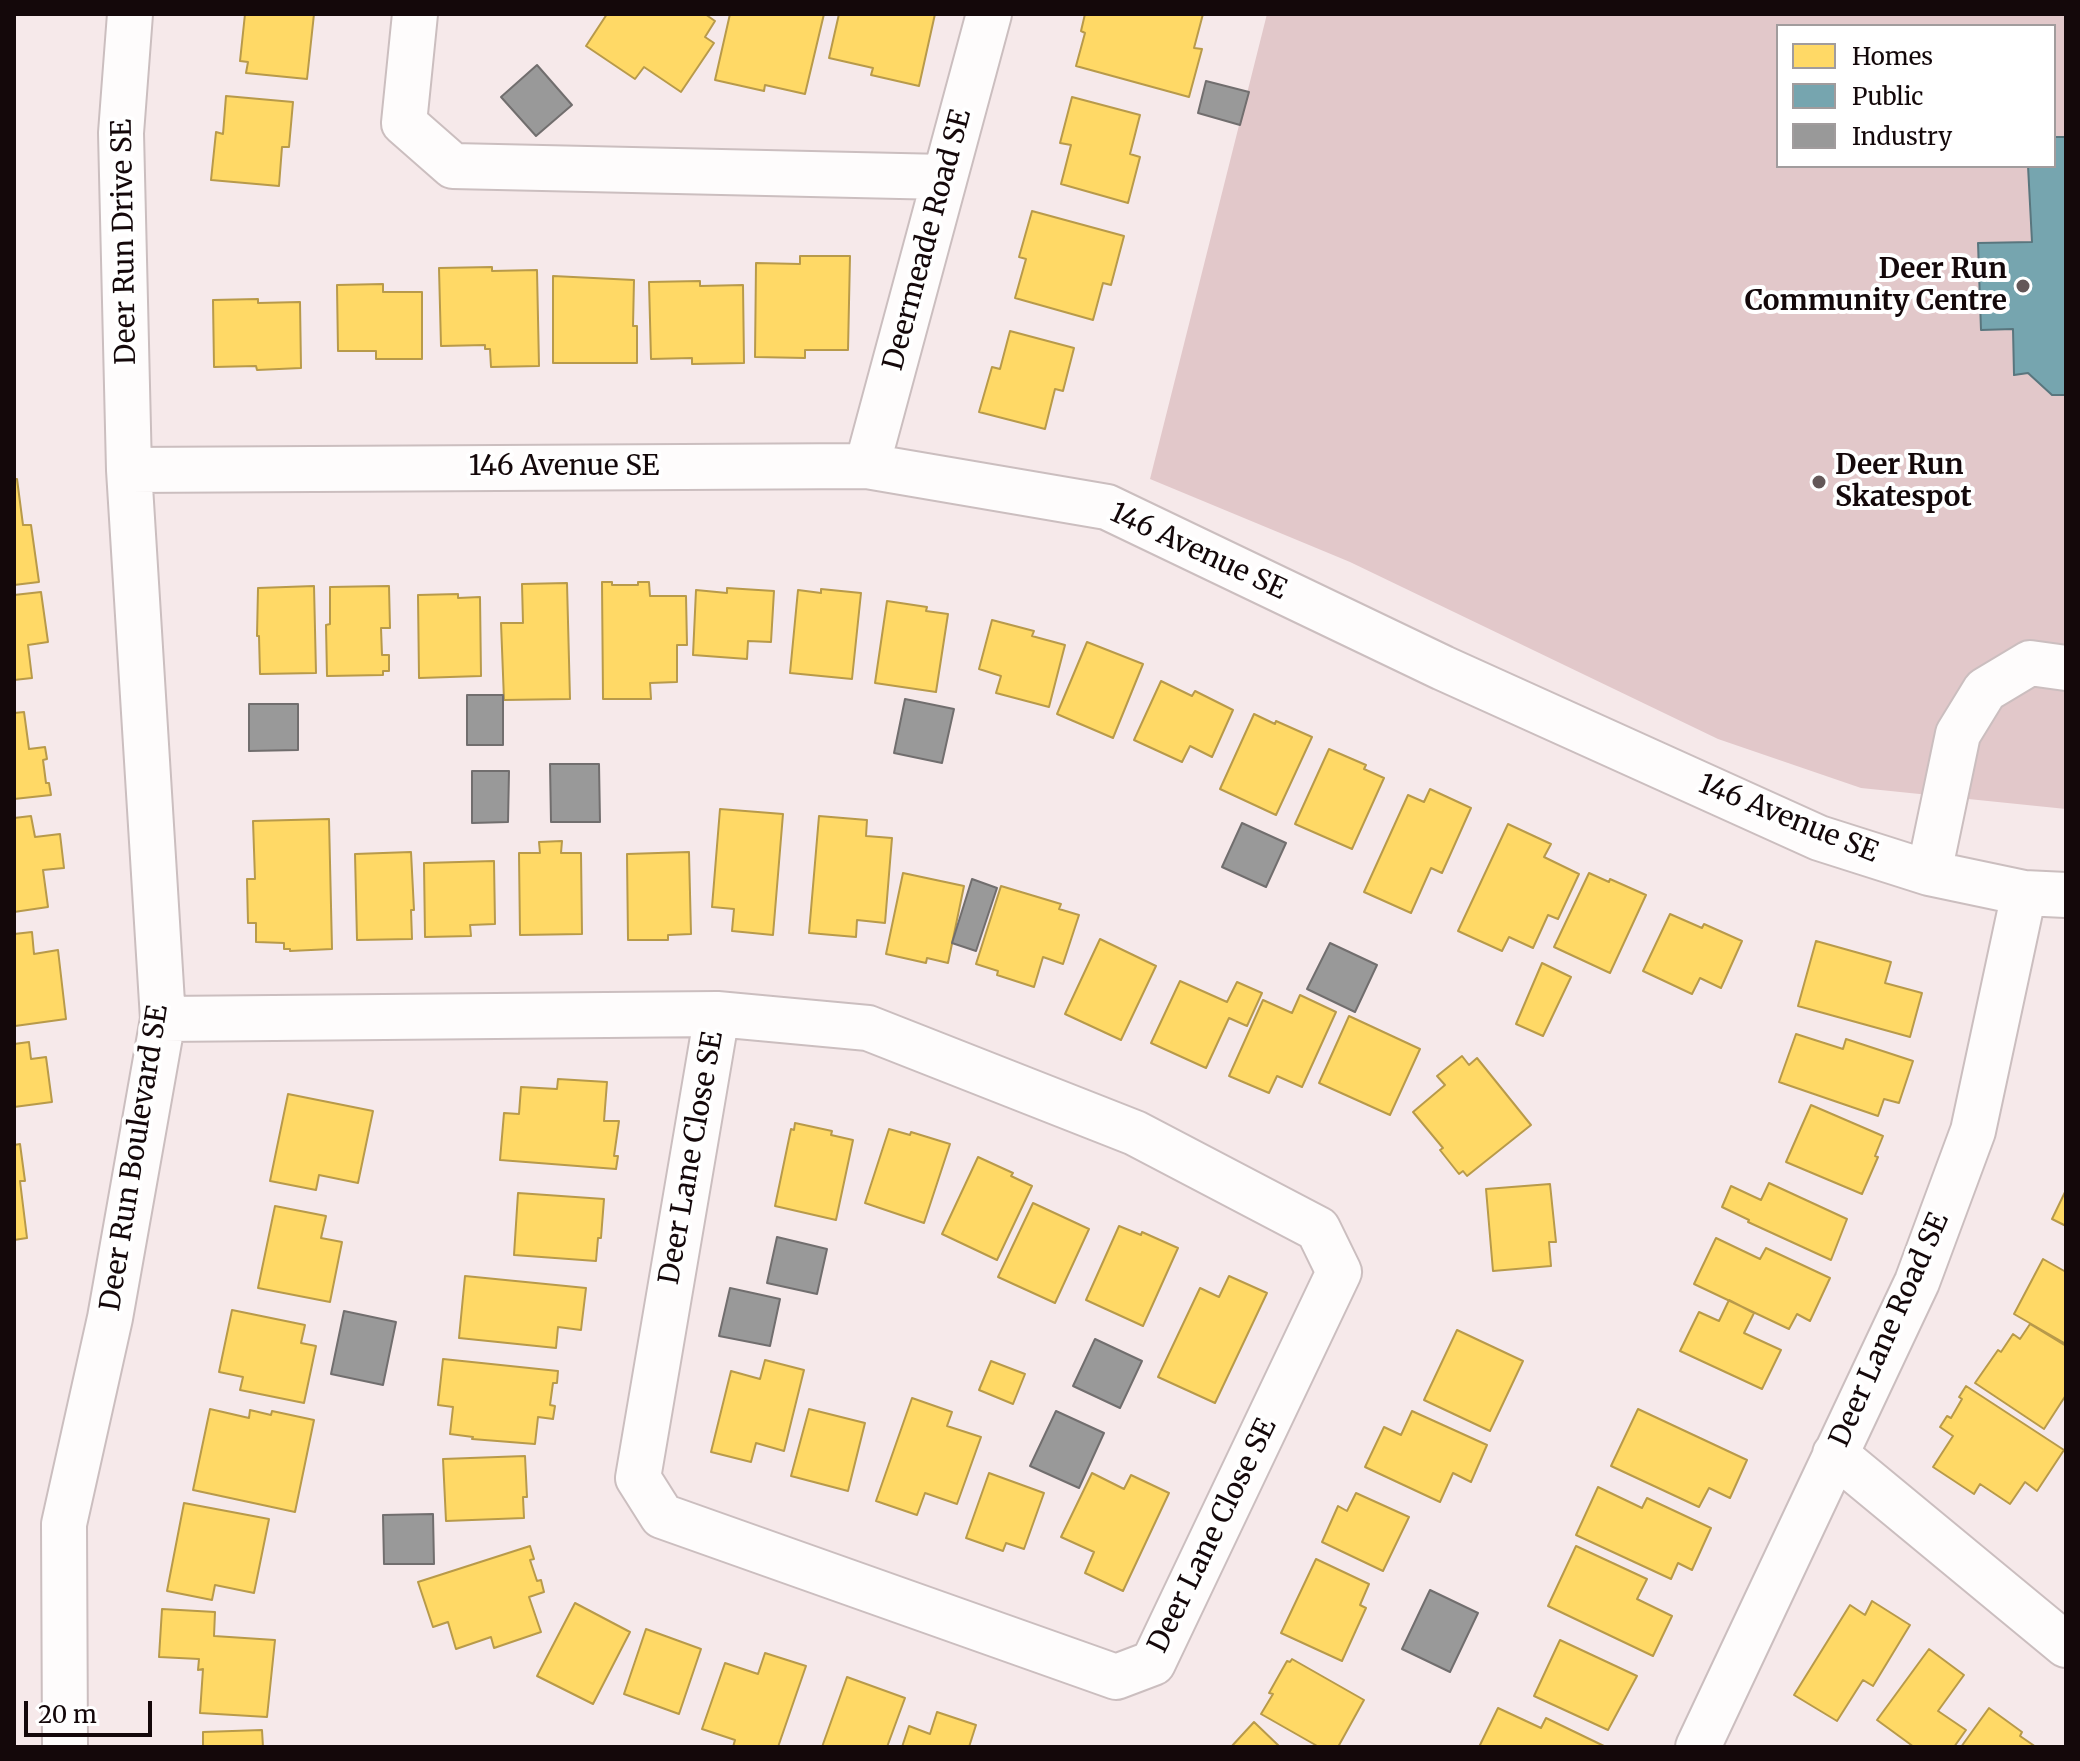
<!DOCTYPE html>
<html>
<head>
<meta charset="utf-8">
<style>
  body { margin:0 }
  #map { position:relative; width:2080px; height:1761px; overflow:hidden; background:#f6e9ea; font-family:Merriweather,serif }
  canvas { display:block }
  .frame { position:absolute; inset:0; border:16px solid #14080a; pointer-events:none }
  .legend { position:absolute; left:1776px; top:24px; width:280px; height:144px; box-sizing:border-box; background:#fff; border:2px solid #a19c9d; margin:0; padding:10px 14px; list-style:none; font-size:24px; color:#14080a }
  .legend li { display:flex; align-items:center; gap:16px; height:40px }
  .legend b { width:40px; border:2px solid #a19c9d }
  .scale { position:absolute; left:24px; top:1701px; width:128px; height:36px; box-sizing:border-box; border:4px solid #14080a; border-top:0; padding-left:10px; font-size:24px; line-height:28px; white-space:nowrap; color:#14080a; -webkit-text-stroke:6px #fff; paint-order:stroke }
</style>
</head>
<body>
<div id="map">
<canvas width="2080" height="1761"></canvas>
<div class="frame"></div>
<ul class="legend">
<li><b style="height:22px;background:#ffd966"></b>Homes</li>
<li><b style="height:22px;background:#76a5af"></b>Public</li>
<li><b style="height:22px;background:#999"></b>Industry</li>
</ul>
<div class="scale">20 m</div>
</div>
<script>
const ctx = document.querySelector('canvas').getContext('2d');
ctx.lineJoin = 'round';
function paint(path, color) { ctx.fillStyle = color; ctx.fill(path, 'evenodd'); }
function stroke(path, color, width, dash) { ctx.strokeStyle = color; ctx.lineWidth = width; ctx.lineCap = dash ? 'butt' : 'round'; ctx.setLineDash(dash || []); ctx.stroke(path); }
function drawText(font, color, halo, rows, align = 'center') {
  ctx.font = font + ' Merriweather,serif'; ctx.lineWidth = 8; ctx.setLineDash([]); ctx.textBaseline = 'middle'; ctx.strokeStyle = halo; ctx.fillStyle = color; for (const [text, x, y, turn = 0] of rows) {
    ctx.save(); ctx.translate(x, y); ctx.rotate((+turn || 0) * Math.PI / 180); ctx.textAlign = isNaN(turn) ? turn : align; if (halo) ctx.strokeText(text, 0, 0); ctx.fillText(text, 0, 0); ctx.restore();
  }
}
paint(new Path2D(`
  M1267,14H2066V809L1861,788L1718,739L1350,562L1150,479ZM1778,26H2054V166H1778Z`), '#e2c8ca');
const homes = new Path2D(`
  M245,14H314L307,79L246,73L248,62L240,61Z
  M607,14H705L715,21L705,37L714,43L681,92L644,67L635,79L586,46Z
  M730,14H824L805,94L765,85L764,91L715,80Z
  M839,14H935L919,86L871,75L873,68L829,58Z
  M1085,14H1203L1194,48L1202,49L1189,97L1076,66L1085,33L1081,31Z
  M226,96L293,102L289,147H282L279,186L211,180L216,132L223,134Z
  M1072,97L1140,115L1130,154L1140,157L1128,203L1061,184L1071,145L1060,143Z
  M1032,211L1124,236L1111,285L1103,283L1093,320L1015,298L1026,259L1019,257Z
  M800,256H850L848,350H805V358L755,357L756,263L800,264Z
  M492,267V271L537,270L539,366L491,367L490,349H485V345L441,346L439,268Z
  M553,276L634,280L633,326H637V363H553Z
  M700,281V286L743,285L744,363L692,364V358L651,359L649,282Z
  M383,284V292H422V359H376V351H338L337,285Z
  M258,299V303L300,302L301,368L257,370L256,366L214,367L213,300Z
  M1010,331L1074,348L1063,391L1055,389L1045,429L979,412L992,367L1000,369Z
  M14,479H17L23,525H31L39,582L14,585Z
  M602,582H612V585H638V582H649L650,596H686L687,645H677V682L650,683L651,699H603Z
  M567,583L570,699L504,700L501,623H523L522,584Z
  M314,586L316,673L260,674L259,636H257L258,588Z
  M389,586L390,628H381L382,655H389V671H383V675L327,676L326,625L330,624V587Z
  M727,588L774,591L771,642L748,641L747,659L693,655L696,590L727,593Z
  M821,589L861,593L852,679L790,673L798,590L821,593Z
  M41,592L48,642L28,645L32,678L14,680V595Z
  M458,594V598L480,597L481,676L419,678L418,595Z
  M887,601L927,607L926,611L948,614L936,692L875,683Z
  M992,620L1034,631L1032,636L1065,645L1049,707L996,693L1001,676L979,669Z
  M1087,642L1143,664L1113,738L1057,714Z
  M1161,681L1192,696L1195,691L1233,710L1212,757L1190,746L1182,762L1134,740Z
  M24,712L29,749L45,747L47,759L43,760L46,783H49L51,795L14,799V713Z
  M1254,714L1275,724L1276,721L1312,737L1276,815L1220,789Z
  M1329,749L1366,765L1364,769L1384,778L1352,849L1295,824Z
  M1430,789L1471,808L1442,873L1431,868L1411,913L1364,892L1408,795L1424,802Z
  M720,809L783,814L773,935L732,931L734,909L712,907Z
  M31,816L35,837L60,834L64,868L43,870L48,907L14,912V818Z
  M819,816L867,820L866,836L892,838L885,923L857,920L856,937L809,933Z
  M329,819L332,949L290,951V949H284V943L256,942V923H248L247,879H255L253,821Z
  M1508,824L1551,844L1544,857L1579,874L1558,919L1548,915L1533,948L1509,937L1502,951L1458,931Z
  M562,841L561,853H581L582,934L520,935L519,853H540L539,842Z
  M411,852L414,910H411L412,939L357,940L355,854Z
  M689,852L691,934L668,935V940H628L627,854Z
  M494,861L495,924L470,925L471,936L425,937L424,863Z
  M903,873L964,886L948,963L927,958L926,963L886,954Z
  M1589,873L1609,882L1610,879L1646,895L1610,973L1554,947Z
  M1001,886L1061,904L1059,909L1079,915L1063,964L1043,957L1034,987L997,975L998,971L976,964Z
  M1670,914L1702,928L1704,924L1742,941L1721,988L1700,978L1692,994L1643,971Z
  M32,932L34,954L58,950L66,1019L15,1026L14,934Z
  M1100,939L1156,966L1121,1040L1065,1014Z
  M1816,941L1891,962L1885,983L1922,993L1910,1037L1798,1006Z
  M1542,963L1571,977L1543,1036L1516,1024Z
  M1180,981L1227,1002L1237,982L1262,993L1247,1026L1229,1018L1206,1068L1151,1043Z
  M1300,995L1336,1012L1302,1087L1277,1076L1269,1093L1229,1076L1263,1000L1292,1013Z
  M1349,1016L1420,1049L1390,1115L1319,1083Z
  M1796,1034L1843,1049L1846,1039L1913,1061L1899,1103L1884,1099L1878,1116L1779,1082Z
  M29,1042L31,1059L46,1057L52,1102L14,1107V1044Z
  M1462,1056L1469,1065L1477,1058L1531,1125L1467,1176L1463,1171L1459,1174L1440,1150L1443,1148L1413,1112L1445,1085L1437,1076Z
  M558,1079L607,1082L604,1121H619L614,1156H618L616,1169L500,1160L504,1113L519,1114L521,1087L557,1089Z
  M288,1094L373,1111L358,1183L319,1175L316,1190L270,1181Z
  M1811,1105L1883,1136L1875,1156L1878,1157L1862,1194L1786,1162Z
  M795,1123L832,1131L831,1135L853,1140L836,1220L775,1206L791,1129L794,1130Z
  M889,1129L910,1135L911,1132L950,1144L924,1223L865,1203Z
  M20,1144L25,1181H20L27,1238L14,1240V1145Z
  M978,1157L1013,1173L1011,1176L1032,1186L997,1260L942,1234Z
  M1769,1183L1847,1219L1831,1260L1748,1222L1749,1220L1722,1207L1731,1186L1761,1200Z
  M1550,1184L1556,1242H1549L1551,1266L1493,1271L1486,1189Z
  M2066,1190V1226L2052,1219Z
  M518,1193L604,1199L601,1238H598L596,1261L514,1255Z
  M1033,1203L1089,1229L1055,1303L998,1277Z
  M275,1206L326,1216L321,1238L342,1242L330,1302L258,1288Z
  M1119,1226L1141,1235L1142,1232L1178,1248L1143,1326L1086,1300Z
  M1716,1238L1760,1259L1766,1248L1830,1278L1810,1321L1797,1314L1789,1329L1694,1284Z
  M2043,1259L2066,1272V1344L2014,1314Z
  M465,1276L586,1288L581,1330L558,1327L556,1348L459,1338Z
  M1229,1276L1267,1293L1215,1403L1158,1377L1200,1288L1219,1297Z
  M1729,1300L1754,1313L1744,1333L1781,1350L1762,1389L1680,1351L1699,1312L1719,1321Z
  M232,1310L305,1325L301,1343L316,1346L304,1403L240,1390L243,1377L219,1372Z
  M2030,1324L2066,1346V1395L2044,1429L1975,1383L1998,1350L2001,1352L2013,1334L2020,1339Z
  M1457,1330L1523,1361L1490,1431L1424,1400Z
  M443,1359L558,1371L557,1383H553L550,1405L555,1406L553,1419L538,1417L535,1444L472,1439L473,1437L450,1434L453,1407L438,1405Z
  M765,1360L804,1370L784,1451L756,1443L751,1462L711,1452L731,1371L760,1379Z
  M991,1361L1025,1374L1013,1404L979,1390Z
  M1966,1386L2064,1450L2037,1491L2025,1482L2010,1504L1980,1484L1974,1494L1933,1467L1953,1436L1940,1427L1947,1416L1951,1418L1962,1399L1959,1397Z
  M912,1398L952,1412L947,1426L981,1437L957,1504L925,1493L917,1515L876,1501Z
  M210,1409L249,1418L250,1410L271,1415L272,1411L314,1420L295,1512L193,1490Z
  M809,1409L865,1423L848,1491L791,1476Z
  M1638,1409L1747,1460L1730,1498L1709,1488L1699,1507L1611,1466Z
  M1412,1411L1487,1445L1471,1482L1453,1473L1440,1502L1365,1467L1384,1427L1401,1435Z
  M525,1456L527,1497H523L524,1518L446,1521L443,1459Z
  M989,1473L1044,1493L1024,1549L1006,1543L1003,1551L966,1538Z
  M1092,1473L1124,1489L1131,1475L1169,1493L1123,1591L1085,1573L1094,1552L1061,1537Z
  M1598,1487L1642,1508L1647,1498L1711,1528L1692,1570L1678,1563L1671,1579L1576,1535Z
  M1356,1493L1409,1517L1383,1571L1322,1542L1338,1506L1347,1511Z
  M184,1503L269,1519L254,1593L215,1585L212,1600L167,1591Z
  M530,1546L534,1559L530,1560L537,1581L541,1580L544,1592L529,1597L541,1632L494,1648L491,1637L456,1649L448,1622L433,1627L418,1582Z
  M1576,1546L1647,1579L1637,1599L1672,1616L1653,1656L1548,1606Z
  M1316,1559L1369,1584L1360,1605L1366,1608L1342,1661L1281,1633Z
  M1872,1601L1910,1625L1873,1686L1863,1680L1837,1721L1794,1695L1850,1605L1865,1615Z
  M575,1603L630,1632L593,1704L537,1676Z
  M162,1609L215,1612L214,1636L275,1640L267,1717L200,1713L203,1669L198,1670L199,1659L159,1657Z
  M646,1629L701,1649L679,1714L624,1694Z
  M1560,1640L1637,1676L1608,1730L1534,1696Z
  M1929,1649L1964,1675L1938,1711L1966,1730L1954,1747H1914L1877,1720Z
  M765,1653L806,1666L778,1747H733L735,1740L702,1729L725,1663L758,1674Z
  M1292,1659L1364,1700L1338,1747H1319L1261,1714L1273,1694L1269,1693L1287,1661L1290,1662Z
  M847,1677L905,1698L887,1747H822Z
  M1498,1708L1541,1728L1546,1718L1606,1747H1479Z
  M1989,1708L2022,1732L2020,1736L2036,1747H1961Z
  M937,1712L976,1725L969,1747H902L909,1726L930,1734Z
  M1254,1722L1280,1747H1231Z
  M262,1730L263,1747H203V1732Z`);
paint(homes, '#ffd966');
stroke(homes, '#b89a4a', 2);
const public = new Path2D(`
  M2054,137H2066V395H2052L2028,373L2014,375L2013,329L1981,330L1978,243L2032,242L2028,166H2054Z`);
paint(public, '#76a5af');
stroke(public, '#59767e', 2);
const industry = new Path2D(`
  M537,65L572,105L536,136L501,97Z
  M1206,81L1249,92L1240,125L1198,113Z
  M467,695H503V745H467Z
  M905,699L954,709L942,763L894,753Z
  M249,704H298V750L249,751Z
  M550,764H599L600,822H551Z
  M472,771H509L508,822L472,823Z
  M1242,823L1286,843L1266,887L1222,867Z
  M972,879L997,888L976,951L952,943Z
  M1330,943L1377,965L1355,1012L1307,989Z
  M777,1237L827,1249L817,1294L767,1283Z
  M730,1288L780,1299L770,1346L719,1336Z
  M344,1311L396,1322L383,1385L331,1374Z
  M1095,1339L1142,1361L1120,1408L1073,1386Z
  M1056,1411L1104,1433L1079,1488L1030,1466Z
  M433,1514L434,1564H384L383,1515Z
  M1430,1590L1478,1613L1450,1672L1402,1649Z`);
paint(industry, '#999');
stroke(industry, '#716e6e', 2);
const minor = new Path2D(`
  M415,14L404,123L453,166L945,177
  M867,466L989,14
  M129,470L867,466L1107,507L1443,668L1819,838L1929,873L2024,893L2066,895
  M1929,873L1958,734L1985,690L2030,663L2066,668
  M163,1019L717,1014L868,1028L1135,1133L1318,1229L1339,1272L1153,1663L1116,1677L662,1516L638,1478L717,1014
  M1835,1454L2066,1645
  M65,1747L64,1524L110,1318L163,1019L129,470L121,133L130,14
  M1698,1747L1917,1282L1973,1131L2024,893`);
stroke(minor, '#cbbebf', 48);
stroke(minor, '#fefcfc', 44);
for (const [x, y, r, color] of [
  [2023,286,8,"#635758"],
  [1819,482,8,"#635758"]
]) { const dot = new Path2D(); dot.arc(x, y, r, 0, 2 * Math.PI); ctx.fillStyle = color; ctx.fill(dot); stroke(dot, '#fff', 3); }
drawText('28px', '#14080a', '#fff', [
  ["Deermeade Road SE",928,240,-75],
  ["Deer Run Drive SE",125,242,-91],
  ["146 Avenue SE",564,467],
  ["146 Avenue SE",1198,552,25],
  ["146 Avenue SE",1788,819,22],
  ["Deer Run Boulevard SE",135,1158,-81],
  ["Deer Lane Close SE",692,1158,-80],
  ["Deer Lane Road SE",1890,1330,-66],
  ["Deer Lane Close SE",1213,1536,-64]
]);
drawText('bold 28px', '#14080a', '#fff', [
  ["Deer Run",2007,270],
  ["Community Centre",2007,302],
  ["Deer Run",1835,466,"left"],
  ["Skatespot",1835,498,"left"]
], 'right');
</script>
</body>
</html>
